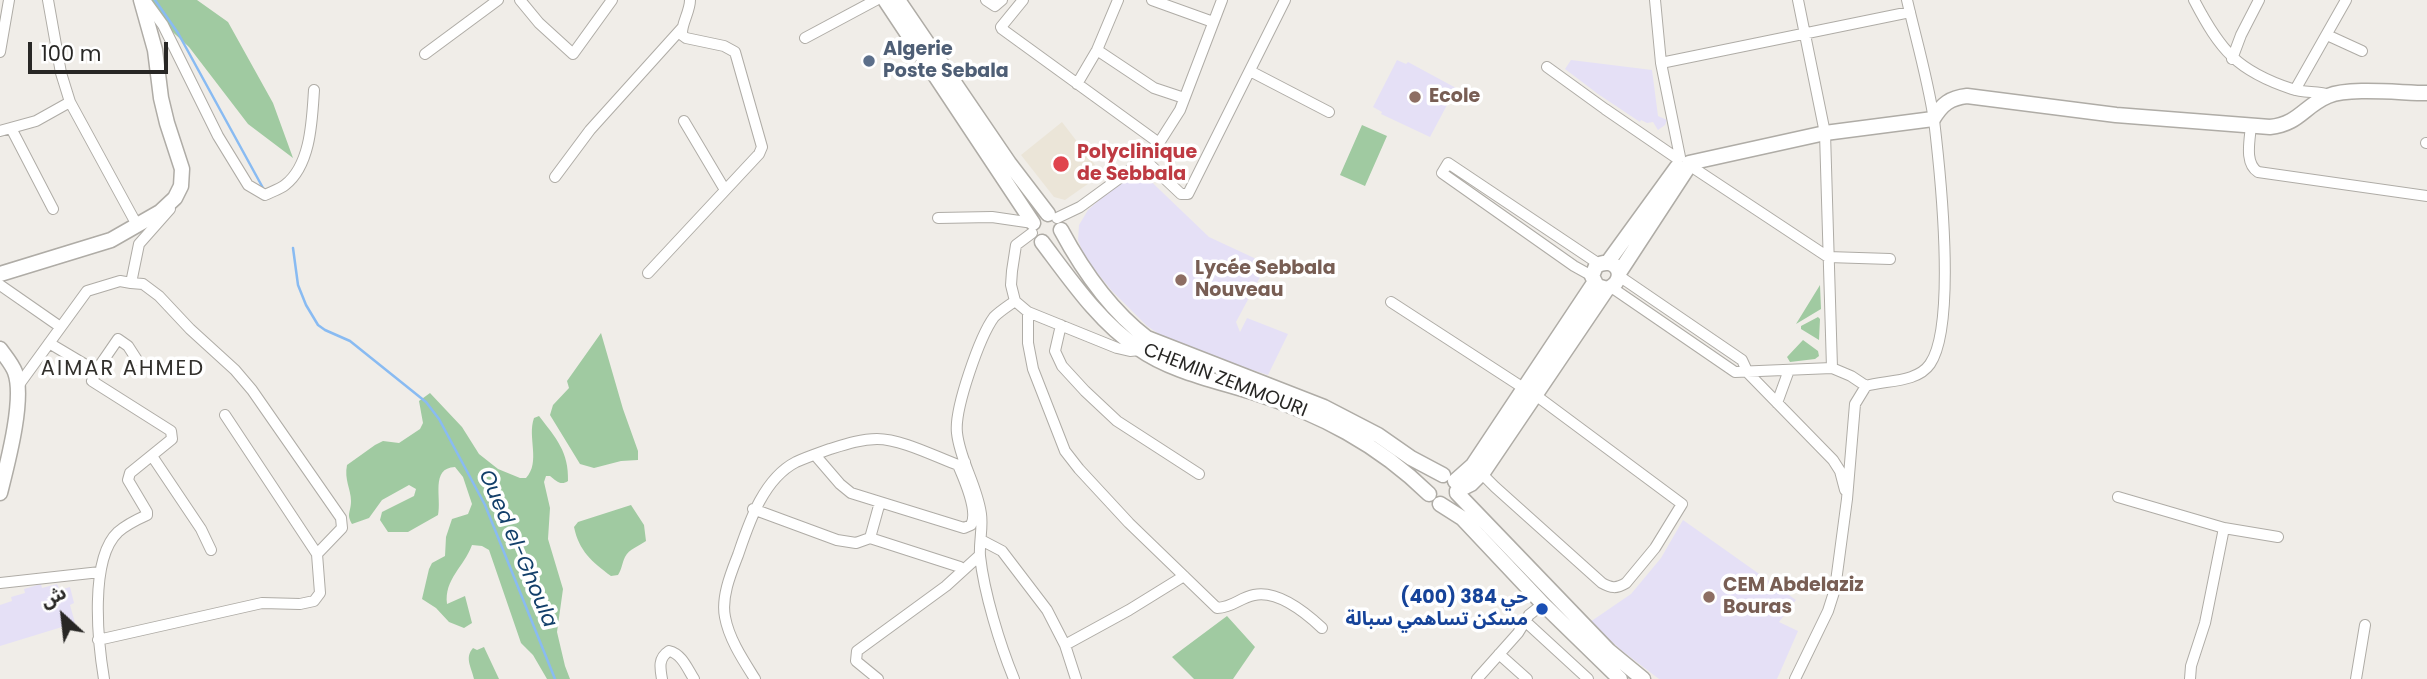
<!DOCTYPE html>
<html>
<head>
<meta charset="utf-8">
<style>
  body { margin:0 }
  #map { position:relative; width:2427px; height:679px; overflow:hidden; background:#f0ede8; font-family:Poppins,"Noto Sans Arabic",sans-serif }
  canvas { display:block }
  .north { position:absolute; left:28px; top:581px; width:70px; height:70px; -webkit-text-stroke:5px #fff; paint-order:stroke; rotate:333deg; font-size:19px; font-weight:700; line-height:28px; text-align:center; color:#282725 }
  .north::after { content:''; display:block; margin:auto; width:24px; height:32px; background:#282725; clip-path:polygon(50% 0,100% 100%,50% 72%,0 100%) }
  .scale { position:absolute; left:28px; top:42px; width:140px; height:32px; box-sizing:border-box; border:4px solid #282725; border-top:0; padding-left:9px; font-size:21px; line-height:24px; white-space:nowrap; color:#282725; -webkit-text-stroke:5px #fff; paint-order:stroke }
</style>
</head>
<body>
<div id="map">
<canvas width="2427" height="679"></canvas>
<div class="north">ش</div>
<div class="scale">100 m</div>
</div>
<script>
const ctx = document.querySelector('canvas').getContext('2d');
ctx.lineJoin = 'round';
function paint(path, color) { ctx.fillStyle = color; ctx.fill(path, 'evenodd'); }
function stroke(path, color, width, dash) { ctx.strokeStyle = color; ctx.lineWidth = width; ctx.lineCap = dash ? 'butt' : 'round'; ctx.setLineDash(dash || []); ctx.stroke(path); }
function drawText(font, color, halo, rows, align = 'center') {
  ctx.font = font + ' Poppins,"Noto Sans Arabic",sans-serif'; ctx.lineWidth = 7; ctx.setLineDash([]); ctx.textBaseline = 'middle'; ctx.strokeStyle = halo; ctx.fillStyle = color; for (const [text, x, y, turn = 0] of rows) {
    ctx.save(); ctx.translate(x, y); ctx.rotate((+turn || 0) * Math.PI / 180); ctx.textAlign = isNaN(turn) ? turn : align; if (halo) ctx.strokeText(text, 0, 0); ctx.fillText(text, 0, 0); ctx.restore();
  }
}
paint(new Path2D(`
  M1062,122L1102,174L1065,200L1054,197L1021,155Z`), '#ebe5d8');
paint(new Path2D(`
  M1397,60L1406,64L1408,62L1456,88L1430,137L1381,114L1382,112L1373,107Z
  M1571,60L1652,70L1658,116L1667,120L1665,125L1658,130L1653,122L1647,123L1641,120L1640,122L1598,94L1565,69Z
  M1136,167L1209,237L1267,264L1236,322L1240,332L1247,318L1288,334L1268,375L1196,352L1159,334L1147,326L1112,291L1085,258L1078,240L1079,225L1088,210Z
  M1683,520L1796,600L1779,622L1798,631L1777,679H1659L1621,650L1590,622L1631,594L1661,558Z
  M41,584L42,588L57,584L60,590L70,587L74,603L70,605L75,623L0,646V605L12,601L11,597L25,593L24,589Z`), '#e5e0f6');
paint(new Path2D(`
  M138,0H197L228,22L273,103L293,158L248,124L189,47Z
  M1362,125L1387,136L1365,186L1340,175Z
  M1820,285L1821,309L1796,324Z
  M1818,317L1820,319L1819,340L1801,329V326Z
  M601,333L623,409L638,451V460L621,461L594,468L580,464L550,415L553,405L569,388L567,381Z
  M1803,340L1818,351L1819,356L1815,359L1790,362L1787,357Z
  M430,393L462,427L479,454L498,469L520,478H526C541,462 527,437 534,418L539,416C556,438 569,452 568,481C561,486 556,481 550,476H546L544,482L550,508L548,539L563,589L557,632L565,666L570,679H547L533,655L521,643L489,550L482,546L472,545C464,567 444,579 447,604L465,596L472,623L464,628L449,622L436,608L422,599L429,569L432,563L445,556L446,537L452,519L468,514L472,504L463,477L455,467C430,468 442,498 438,515L408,532H388L380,520L382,512L414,496L416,489L409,485L382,500L369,518L352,524C346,514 351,512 351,501C351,489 344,480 347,465L375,445L383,441L399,443L420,429L423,423L419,401Z
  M631,505L644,525L646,541C639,546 629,549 625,557C622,563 622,569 618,575L611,576C592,562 579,551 574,527L578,522Z
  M1227,616L1255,647L1233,679H1194L1172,657Z
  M484,647L499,679H474C472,668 464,658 473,648L477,650Z`), '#a0caa1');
stroke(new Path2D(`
  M155,0L178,33L263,188
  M293,248L298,285L306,305L318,325L325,330L350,341L426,402L439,419L485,505L555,679`), '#89bbf2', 2.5);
const street = new Path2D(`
  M48,0L61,73L70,102L137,225
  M145,0L163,25L218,136L248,185L265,195C271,192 280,189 285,185C311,165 312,120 314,90
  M520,0L539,23L573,54L612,0
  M986,0L995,6L1002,0
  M1023,0L1001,27L1002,29L1159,143
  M1152,0L1213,22
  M1655,0L1661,63L1680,157
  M1798,0L1825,133L1832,368
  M2194,0C2220,50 2237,71 2292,89C2304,93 2318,91 2330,95
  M2327,35L2362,51
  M805,38L876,0
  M1097,50L1154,88L1184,98
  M0,52L9,0
  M425,54L498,0
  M2232,59L2241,35L2259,0
  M1661,63L1910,12
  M1547,67L1605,109L1678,159
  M1250,71L1329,112
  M1077,84L1097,50L1118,0
  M2295,90L2346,0
  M684,121L725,190
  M2251,125C2250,140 2244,163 2258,172L2427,196
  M12,130L53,209
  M0,131L36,121L70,102
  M2426,143H2427
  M1144,159L1181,194H1188L1285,0
  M1689,165L1828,257L1890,259
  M555,177L590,130L682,28
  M938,218L992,217L1033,223
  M1057,218L1080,207L1128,172L1159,143L1180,110L1222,0
  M1032,233L1016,245L1012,271L1011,285L1015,301L1028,312L1117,348L1130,351L1140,350
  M648,273L759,154L762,147L735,52L724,46L686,38L682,35C681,24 690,12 690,0
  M1592,276L1574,266L1442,173L1448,163L1599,264
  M1619,276L1742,360L1748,373L1833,460L1840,471L1845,490
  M0,285L59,326
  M1611,287L1735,372L1832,368L1851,376L1866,386
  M1391,302L1525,389
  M1028,312V343L1033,369L1065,451L1079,469L1129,523L1217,608C1234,607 1239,598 1254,595C1278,590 1306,613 1322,628
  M1061,325L1055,351L1062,366L1085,391L1117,421L1199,474
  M49,343L96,371
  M18,386L87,291L120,281L131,283
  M1777,403L1789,370
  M225,415L317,554
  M815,455L840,484L851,493L964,528L971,525C979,511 964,479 958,465
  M152,456L201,529L211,550
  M1484,471L1485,477L1495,487L1602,583C1611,588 1616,589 1626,583L1655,548L1682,504L1534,394
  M2118,497L2224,528L2278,537
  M753,509L837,540L856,543L870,538L880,502
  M870,538L960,567
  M981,540L1002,551L1047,610L1065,645L1076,679
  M0,583L100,572
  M1526,622L1588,679
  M98,640L262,603L300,604L314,601L320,593L317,554L342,528L341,518L252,390L235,370L190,329L159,296L143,284L131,283L139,244L170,209
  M1065,645L1129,610L1184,576
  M1499,654L1527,679
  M104,679C98,643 89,559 118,532C126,525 138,519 147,515V512L128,480L130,473L172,439L171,431L92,381L96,371L118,339L128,346L137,360
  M662,679C660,668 658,658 669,651C682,654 687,668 694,679
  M755,679C743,660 729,639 725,617C721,597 731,573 738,555C749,523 763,479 796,462C807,457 819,453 830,449C846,444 861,439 877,439C901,439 934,456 958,465L965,462
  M878,679L856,661L857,651L946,586L980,555
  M1014,679C1000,645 984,593 980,556C979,542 983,528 981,514C977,485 960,461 957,433C954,409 980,336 994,317C1000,311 1008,306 1015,301
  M1477,679L1518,633L1529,615L1543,604
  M1795,679L1828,611L1835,589L1847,499L1855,404L1866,386C1885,380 1917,383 1930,364C1957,325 1940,170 1934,120C1928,80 1916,39 1907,0
  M2190,679L2191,666L2205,623L2224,528
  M2356,679L2365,625`);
const secondary = new Path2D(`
  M885,0L1033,223
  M898,0L1009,163L1048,214
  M1689,163L1825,133L1933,119C1942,104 1950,98 1967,96L2116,115L2270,127C2299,124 2304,106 2328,96C2350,87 2401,93 2427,93
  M1061,230C1083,271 1110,310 1147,338L1324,407L1378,435L1411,458L1443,475
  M1042,242C1070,279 1099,322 1138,348C1170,371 1214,380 1252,392C1320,414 1378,444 1429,494
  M1608,262L1677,167
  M1619,273L1687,169
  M0,274L111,240L160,212L175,198L181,186L182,169L167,123L161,98L155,50L141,0
  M0,349C5,356 12,364 15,372C25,399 7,465 0,493
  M1455,481L1473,465L1594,283
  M1457,491L1471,484L1484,471L1607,289C1629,280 1617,254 1596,266L1592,276L1597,286L1607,289
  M1457,493L1609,651L1643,679
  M1440,504L1462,518L1543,604L1620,679`);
stroke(street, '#afaca6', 12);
stroke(secondary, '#afaca6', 17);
stroke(street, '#fff', 10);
stroke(secondary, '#fff', 14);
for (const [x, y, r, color] of [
  [869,61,7,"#5c6f8a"],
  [1415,97,7,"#8d6e63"],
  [1061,164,9,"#e0444e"],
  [1181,280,7,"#8d6e63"],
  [1709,597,7,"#8d6e63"],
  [1542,609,7,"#1a4fb4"]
]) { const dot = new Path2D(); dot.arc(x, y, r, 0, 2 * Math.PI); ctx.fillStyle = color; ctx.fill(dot); stroke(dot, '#fff', 2.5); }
drawText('bold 19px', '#4e5e75', '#fff', [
  ["Algerie",883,50],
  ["Poste Sebala",883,72]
], 'left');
drawText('bold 19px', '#785e54', '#fff', [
  ["Ecole",1429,97],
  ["Lycée Sebbala",1195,269],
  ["Nouveau",1195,291],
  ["CEM Abdelaziz",1723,586],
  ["Bouras",1723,608]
], 'left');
drawText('bold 19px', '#be3a42', '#fff', [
  ["Polyclinique",1077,153],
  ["de Sebbala",1077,175]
], 'left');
drawText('19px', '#282725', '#fff', [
  ["CHEMIN ZEMMOURI",1225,381,21]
]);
drawText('bold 19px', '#164399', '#fff', [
  ["حي 384 (400)",1528,598],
  ["مسكن تساهمي سبالة",1528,620]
], 'right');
ctx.letterSpacing = '2px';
drawText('21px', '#32302c', '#fff', [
  ["AIMAR AHMED",123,370]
]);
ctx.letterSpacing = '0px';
drawText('italic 21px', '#123f6a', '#fff', [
  ["Oued el-Ghoula",517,549,67]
]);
</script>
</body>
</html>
